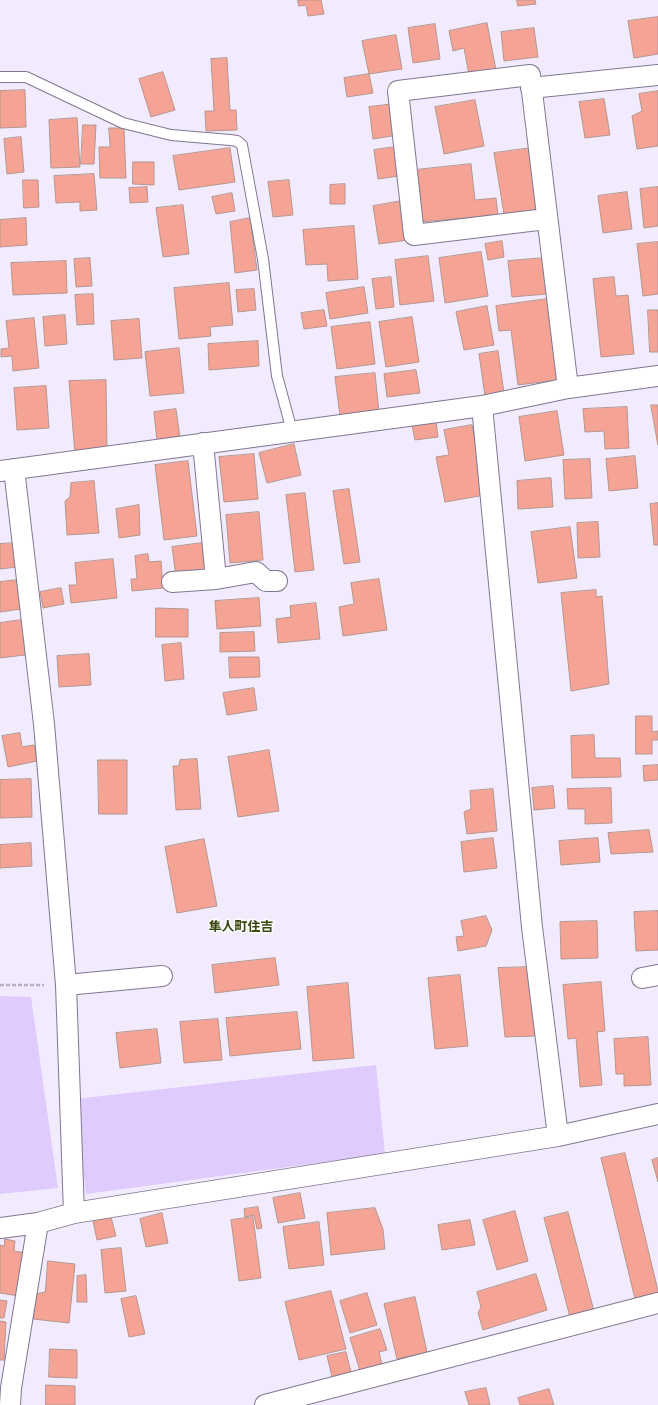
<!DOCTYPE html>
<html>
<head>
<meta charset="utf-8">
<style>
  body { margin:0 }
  canvas { display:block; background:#f2ebfd }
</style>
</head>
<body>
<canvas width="658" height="1405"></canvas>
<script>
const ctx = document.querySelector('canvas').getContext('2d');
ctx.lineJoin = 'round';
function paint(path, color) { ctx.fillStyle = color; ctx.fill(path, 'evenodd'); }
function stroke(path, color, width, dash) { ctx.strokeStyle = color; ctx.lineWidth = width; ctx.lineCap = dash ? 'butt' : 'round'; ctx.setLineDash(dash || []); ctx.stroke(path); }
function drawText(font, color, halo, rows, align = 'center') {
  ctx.font = font + ' "Varela Round","Noto Sans JP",sans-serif'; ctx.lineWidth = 3; ctx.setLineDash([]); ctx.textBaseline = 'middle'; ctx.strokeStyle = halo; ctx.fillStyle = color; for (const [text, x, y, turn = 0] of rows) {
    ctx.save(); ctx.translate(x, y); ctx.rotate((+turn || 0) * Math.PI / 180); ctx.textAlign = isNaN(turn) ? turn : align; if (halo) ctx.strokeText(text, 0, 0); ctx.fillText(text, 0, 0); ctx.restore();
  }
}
paint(new Path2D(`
  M0,996L31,997L58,1188L0,1194Z
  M376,1065L385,1154L86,1194L75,1099Z`), '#e0cbfe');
const building = new Path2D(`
  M298,0H321L324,14L308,16L306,5L299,6Z
  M517,0H535L536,4L518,6Z
  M658,17V54L634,58L628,21Z
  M487,23L497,75L470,80L464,48L453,51L449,31Z
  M435,24L440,59L413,63L408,28Z
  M534,28L538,57L504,61L501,32Z
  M396,35L402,69L369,74L362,41Z
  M227,58L230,110H236L237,130L206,131L205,111H214L211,59Z
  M163,72L175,110L151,117L139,79Z
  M369,74L373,93L347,97L344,78Z
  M25,90L26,127L0,128V91Z
  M658,91V146L637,149L632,116L642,111L639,94Z
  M604,99L610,135L585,138L579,102Z
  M475,100L484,146L444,154L435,107Z
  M394,104L398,135L373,139L369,107Z
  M77,118L80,167L51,168L49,120Z
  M83,125H96L94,164H81Z
  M109,128H124L126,178H100L99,147H110Z
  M21,137L24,172L7,174L4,139Z
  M395,147L399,176L378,179L374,150Z
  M230,148L235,182L179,190L173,156Z
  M531,148L541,209L504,214L494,153Z
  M133,162H154V185L133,184Z
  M471,164L475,200L496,198L498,215L420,222L415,170Z
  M94,174L97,210L80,211V202L56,203L54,176Z
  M23,180H38L39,207L24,208Z
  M289,180L293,215L273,217L268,182Z
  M345,184V204H330V185Z
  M147,187L148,202L130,203L129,188Z
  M658,187V226L644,228L640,189Z
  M627,192L632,229L603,233L598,196Z
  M232,193L235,211L216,214L212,197Z
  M402,201L408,240L379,244L373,206Z
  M183,205L189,254L163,257L156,208Z
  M26,218L27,245L0,247V220Z
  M250,218L257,270L235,273L230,222Z
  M354,226L358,279L328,281L327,264L306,265L303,230Z
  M502,241L504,257L488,260L485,244Z
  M658,242V294L643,296L637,244Z
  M481,252L488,296L445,303L439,258Z
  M428,256L434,301L400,305L395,260Z
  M90,258L92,286L76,287L74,259Z
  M544,258L547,294L512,297L508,261Z
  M66,261L67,293L13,295L11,263Z
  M391,277L394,307L376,309L372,279Z
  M614,277L616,296L628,295L634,354L601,357L593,279Z
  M229,283L233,325L210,327L211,336L179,339L174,288Z
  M364,287L368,313L330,319L326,293Z
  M254,289L256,310L238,312L236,290Z
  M93,294L94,324L77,325L75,295Z
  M547,299L557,380L518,385L511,330L499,331L496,306Z
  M487,306L494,345L464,350L456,312Z
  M324,310L327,326L304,329L301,313Z
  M648,310H658V352H650Z
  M65,315L67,344L45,346L43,317Z
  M412,317L419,362L386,367L379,322Z
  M34,318L39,368L13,371L12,356L1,357V349L9,348L6,321Z
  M139,319L142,358L114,360L111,321Z
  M370,322L375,364L337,369L331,327Z
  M258,341L259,366L209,370L208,344Z
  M179,348L184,393L150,396L145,352Z
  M498,351L504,393L485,396L479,354Z
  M416,370L420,393L387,397L384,374Z
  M375,373L379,412L340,416L335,377Z
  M106,380L107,451L75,454L69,381Z
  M46,386L49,428L17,430L14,388Z
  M651,405H658V445Z
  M627,407L629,448L605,449L604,431L585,432L583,409Z
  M176,409L180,438L157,441L154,412Z
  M557,411L564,455L525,461L519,417Z
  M436,421L438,437L415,440L412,425Z
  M472,425L485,495L445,502L436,457L449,455L444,430Z
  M294,444L301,475L267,483L259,453Z
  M254,454L258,499L224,502L219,457Z
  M635,456L638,488L609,491L606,459Z
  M590,459L592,498L565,499L563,460Z
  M188,461L197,536L164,540L155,465Z
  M551,478L553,507L518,509L517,481Z
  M94,481L99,533L67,535L65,501L70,497L71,483Z
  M349,489L360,562L344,564L333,491Z
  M305,493L314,570L295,572L286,495Z
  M658,503V545H654L650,504Z
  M139,505L140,535L119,538L116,509Z
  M259,512L263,560L230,563L226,515Z
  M598,522L600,557L578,558L577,523Z
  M570,527L577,578L538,583L531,532Z
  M15,543L17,567L0,569V544Z
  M202,543L206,573L176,577L172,547Z
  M148,554L149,562L161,561L163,588L132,591L131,579H137L135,556Z
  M113,559L117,598L71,603L69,585H77L75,563Z
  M379,579L387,630L343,636L339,607L354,604L351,583Z
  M18,580L21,609L0,612V582Z
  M61,588L64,604L43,608L40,592Z
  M596,590V597L602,596L609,684L571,691L561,593Z
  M259,598L261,626L217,629L215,601Z
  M316,603L320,639L278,643L276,619L291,617L290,606Z
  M156,608L188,609V637H156Z
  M28,619L33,654L0,658V623Z
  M254,632L255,651L220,652V633Z
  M181,643L184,679L165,681L162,645Z
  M89,654L91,685L59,687L57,656Z
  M229,657H259L260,677L230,678Z
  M254,688L257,710L227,715L223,693Z
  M636,716H652V732L658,731V740H652V754H636Z
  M20,733L22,747L34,745L37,761L8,767L2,736Z
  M594,735L595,758H620L621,777L572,778L571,736Z
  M269,750L279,811L238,817L228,757Z
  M197,759L201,809L176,810L173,766H179L180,760Z
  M98,760H127V814H99Z
  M658,765V780L644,781L643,766Z
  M31,779L32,817L0,818V780Z
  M553,786L555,808L534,810L532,788Z
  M611,788L612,823L585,824V809H568L567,789Z
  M493,789L497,831L467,834L464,812L471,809L470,791Z
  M649,830L653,852L611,854L608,833Z
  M493,838L497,868L464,872L461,842Z
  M598,838L600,862L561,865L559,841Z
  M204,839L217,906L177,913L165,847Z
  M31,843L32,866L0,868V845Z
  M658,911V950L636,951L634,912Z
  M486,916L492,930L486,946L458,951L456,937L464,936L461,921Z
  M597,921L598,958L561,959L560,922Z
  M275,958L279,985L215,993L212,965Z
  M531,967L536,1036L505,1037L498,968Z
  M460,975L468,1046L435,1049L428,978Z
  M601,982L605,1031L597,1032L602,1085L580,1087L576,1038L568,1039L563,985Z
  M348,983L354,1058L313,1061L307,987Z
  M297,1012L301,1049L230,1056L226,1018Z
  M218,1019L222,1060L184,1063L180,1022Z
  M157,1029L161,1063L120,1068L116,1033Z
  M648,1037L651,1085L624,1086V1074H616L614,1039Z
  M625,1153L658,1291V1298L636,1303L601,1158Z
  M658,1158V1182L652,1160Z
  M300,1193L305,1218L278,1223L273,1198Z
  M258,1207L262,1228L257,1229L254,1215L245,1217L244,1209Z
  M375,1208L383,1229L385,1249L331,1255L327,1213Z
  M515,1211L528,1261L497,1270L483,1220Z
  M568,1212L595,1315L571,1321L544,1218Z
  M162,1213L168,1243L146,1247L140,1219Z
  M111,1217L116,1236L97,1240L93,1221Z
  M253,1217L261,1278L239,1281L231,1220Z
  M470,1220L475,1245L442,1250L438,1225Z
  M319,1222L324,1265L289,1269L283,1227Z
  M5,1239L15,1241L14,1251L27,1253L19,1296L0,1293V1245L4,1246Z
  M121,1248L126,1291L105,1293L101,1250Z
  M48,1261L75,1264L69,1323L33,1319L36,1294L45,1292Z
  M536,1274L547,1310L483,1330L478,1313L481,1307L477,1292Z
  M86,1275L87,1302H77V1276Z
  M331,1291L346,1349L299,1360L285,1302Z
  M367,1293L377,1325L350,1333L340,1301Z
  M136,1296L145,1334L129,1337L121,1299Z
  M415,1297L427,1352L397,1359L384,1304Z
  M0,1300L7,1301L4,1318H0Z
  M0,1321L6,1322L4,1360H0Z
  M380,1329L387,1350L379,1352L382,1364L360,1371L350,1338Z
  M50,1349L77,1350V1378L49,1377Z
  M346,1352L352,1376L333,1381L327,1356Z
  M46,1385L75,1386V1405H46Z
  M486,1388L490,1405H469L465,1392Z
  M549,1389L554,1405H520L518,1398Z`);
paint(building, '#f4a394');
stroke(building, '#b69690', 1);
const lane = new Path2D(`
  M0,77H26L123,123L171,135L230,140L237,141L242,145L263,259L277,376L292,431`);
const street = new Path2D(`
  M531,88L658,75
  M546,219L414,235L398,91L530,75L568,388
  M482,406L532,927L558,1136
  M203,443L216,579
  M14,469L44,724L66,985L74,1213
  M0,471L482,406L568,388L658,376
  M172,582L216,579L256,572L266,581H277
  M642,978L658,975
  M66,985L162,976
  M0,1228L38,1223L74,1213L558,1136L658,1114
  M10,1405L11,1388L38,1223
  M265,1405L658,1303`);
stroke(lane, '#817790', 12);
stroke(street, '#817790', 22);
stroke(new Path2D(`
  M0,985H44`), '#b7b1c0', 2.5, [4, 2]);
stroke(lane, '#fff', 10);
stroke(street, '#fff', 20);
drawText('bold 13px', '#3a470f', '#fcfcfc', [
  ["隼人町住吉",241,928]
]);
</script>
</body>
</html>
